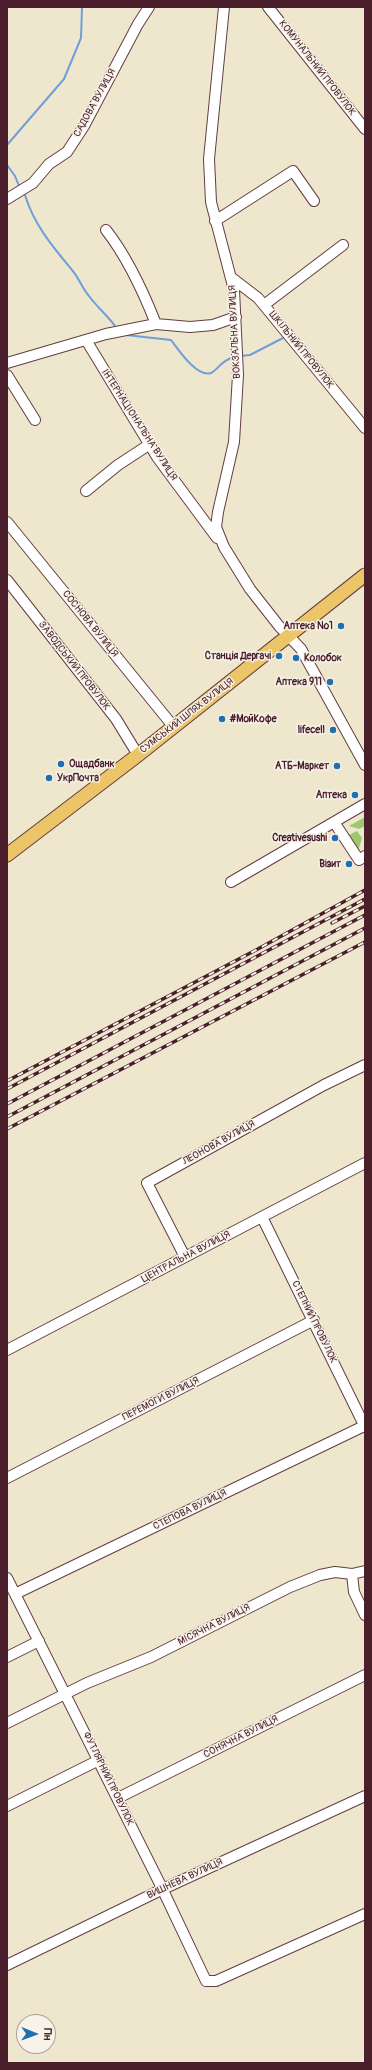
<!DOCTYPE html>
<html>
<head>
<meta charset="utf-8">
<style>
  body { margin:0 }
  #map { position:relative; width:372px; height:2070px; overflow:hidden; background:#efe7cd; font-family:Pangolin,sans-serif }
  canvas { display:block }
  .frame { position:absolute; inset:0; border:8px solid #4a1f2b; pointer-events:none }
  .north { position:absolute; left:16px; top:2014px; width:40px; height:40px; box-sizing:border-box; background:#f7f3e8; border:1px solid #b29e9c; border-radius:50%; rotate:91deg; font-size:11px; font-weight:700; line-height:16px; text-align:center; color:#4a1f2b }
  .north::after { content:''; display:block; margin:auto; width:14px; height:18px; background:#1f6fb2; clip-path:polygon(50% 0,100% 100%,50% 72%,0 100%) }
</style>
</head>
<body>
<div id="map">
<canvas width="372" height="2070"></canvas>
<div class="frame"></div>
<div class="north">Пн</div>
</div>
<script>
const ctx = document.querySelector('canvas').getContext('2d');
ctx.lineJoin = 'round';
function paint(path, color) { ctx.fillStyle = color; ctx.fill(path, 'evenodd'); }
function stroke(path, color, width, dash) { ctx.strokeStyle = color; ctx.lineWidth = width; ctx.lineCap = dash ? 'butt' : 'round'; ctx.setLineDash(dash || []); ctx.stroke(path); }
function drawText(font, color, halo, rows, align = 'center') {
  ctx.font = font + ' Pangolin,sans-serif'; ctx.lineWidth = 3; ctx.setLineDash([]); ctx.textBaseline = 'middle'; ctx.strokeStyle = halo; ctx.fillStyle = color; for (const [text, x, y, turn = 0] of rows) {
    ctx.save(); ctx.translate(x, y); ctx.rotate((+turn || 0) * Math.PI / 180); ctx.textAlign = isNaN(turn) ? turn : align; if (halo) ctx.strokeText(text, 0, 0); ctx.fillText(text, 0, 0); ctx.restore();
  }
}
paint(new Path2D(`
  M365,817V826L359,829L349,826Z
  M357,831L362,838L358,852L349,835Z`), '#a1c670');
stroke(new Path2D(`
  M7,145L64,79L81,38L82,7
  M7,165L15,176L19,186
  M25,195C34,225 53,247 72,270C79,278 82,288 89,296C97,307 107,315 115,326
  M126,335L171,340C178,349 197,378 211,373C218,370 220,361 234,357
  M240,356L250,355L285,337`), '#6f9fd9', 2);
const minor = new Path2D(`
  M224,7L209,159L211,202L234,290L238,375L234,442L218,512L216,527L224,547L250,589L279,626L301,649L365,765
  M268,7L365,129
  M7,199L33,183L49,164L67,152L84,126L138,24L149,7
  M215,221L293,171L314,201
  M106,230C128,258 143,291 156,324
  M232,278L258,298L365,428
  M264,305L343,245
  M86,340L157,457L217,538
  M7,363L106,334L156,324L190,327L213,325L236,317
  M7,375L35,420
  M86,491L118,465L150,444
  M7,522L173,726
  M7,580L116,719L138,755
  M334,822L359,860L365,856
  M231,882L365,804
  M262,1217L365,1427
  M185,1257L147,1183L324,1085L365,1065
  M7,1350L365,1163
  M7,1478L314,1320
  M352,1574L354,1592L365,1615
  M7,1578L160,1884L206,1981H216L236,1972L365,1914
  M15,1594L364,1426
  M7,1657L39,1641
  M7,1723L87,1683L151,1657L290,1587L320,1575L335,1572L352,1574L365,1571
  M118,1798L365,1675
  M7,1806L99,1760
  M7,1965L163,1889L365,1796`);
const major = new Path2D(`
  M7,855L138,755L365,575`);
stroke(minor, '#633d43', 12);
stroke(major, '#633d43', 15);
stroke(minor, '#fff', 10);
stroke(major, '#edc569', 13);
const rail = new Path2D(`
  M332,923L365,906
  M7,1081L256,950L365,890
  M7,1089L365,899
  M7,1104L365,915
  M7,1117L365,928
  M7,1129L365,942`);
stroke(rail, '#4a1f2b', 3.5);
stroke(rail, '#f7f3e8', 2, [6]);
for (const [x, y, r, color] of [
  [341,626,4,"#1f6fb2"],
  [279,656,4,"#1f6fb2"],
  [296,658,4,"#1f6fb2"],
  [330,682,4,"#1f6fb2"],
  [222,719,4,"#1f6fb2"],
  [333,730,4,"#1f6fb2"],
  [61,764,4,"#1f6fb2"],
  [337,766,4,"#1f6fb2"],
  [49,778,4,"#1f6fb2"],
  [355,795,4,"#1f6fb2"],
  [335,838,4,"#1f6fb2"],
  [349,864,4,"#1f6fb2"]
]) { const dot = new Path2D(); dot.arc(x, y, r, 0, 2 * Math.PI); ctx.fillStyle = color; ctx.fill(dot); stroke(dot, '#f7f3e8', 1.5); }
drawText('10px', '#4a1f2b', '#f7f3e8', [
  ["КОМУНАЛЬНИЙ ПРОВУЛОК",317,68,52],
  ["САДОВА ВУЛИЦЯ",95,103,-61],
  ["ВОКЗАЛЬНА ВУЛИЦЯ",235,332,-93],
  ["ШКІЛЬНИЙ ПРОВУЛОК",301,350,51],
  ["ІНТЕРНАЦІОНАЛЬНА ВУЛИЦЯ",139,425,57],
  ["СОСНОВА ВУЛИЦЯ",90,624,51],
  ["ЗАВОДСЬКИЙ ПРОВУЛОК",74,666,52],
  ["СУМСЬКИЙ ШЛЯХ ВУЛИЦЯ",187,716,-38],
  ["ЛЕОНОВА ВУЛИЦЯ",219,1143,-29],
  ["ЦЕНТРАЛЬНА ВУЛИЦЯ",186,1257,-28],
  ["СТЕПНИЙ ПРОВУЛОК",314,1322,64],
  ["ПЕРЕМОГИ ВУЛИЦЯ",161,1399,-27],
  ["СТЕПОВА ВУЛИЦЯ",190,1510,-26],
  ["МІСЯЧНА ВУЛИЦЯ",214,1625,-27],
  ["СОНЯЧНА ВУЛИЦЯ",241,1737,-27],
  ["ФУТЛЯРНИЙ ПРОВУЛОК",108,1779,64],
  ["ВИШНЕВА ВУЛИЦЯ",185,1879,-25]
]);
drawText('bold 10px', '#4a1f2b', '#f7f3e8', [
  ["Аптека №1",333,626],
  ["Станція Дергачі",271,656],
  ["Колобок",304,658,"left"],
  ["Аптека 911",322,682],
  ["#МойКофе",230,719,"left"],
  ["lifecell",325,730],
  ["Ощадбанк",69,764,"left"],
  ["АТБ-Маркет",329,766],
  ["УкрПочта",57,778,"left"],
  ["Аптека",347,795],
  ["Creativesushi",327,838],
  ["Візит",341,864]
], 'right');
</script>
</body>
</html>
